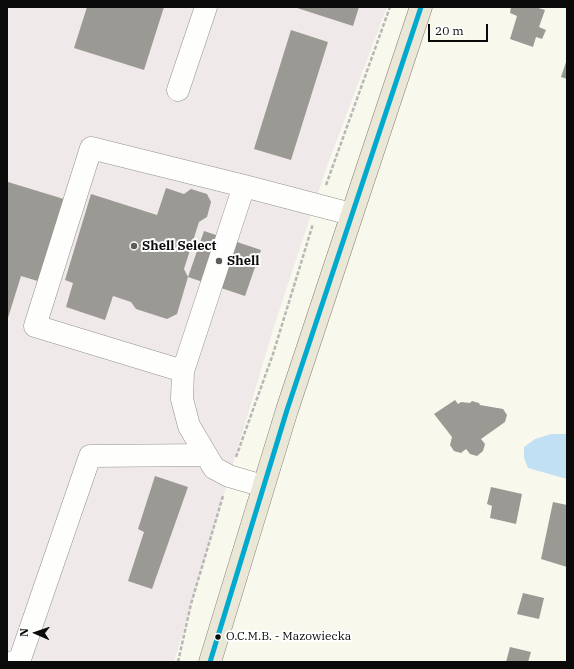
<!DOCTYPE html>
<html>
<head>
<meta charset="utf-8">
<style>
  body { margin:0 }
  #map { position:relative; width:574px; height:669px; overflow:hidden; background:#f9f8ec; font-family:"IBM Plex Serif",serif }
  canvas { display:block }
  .frame { position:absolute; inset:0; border:8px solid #0a0a0a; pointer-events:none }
  .north { position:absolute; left:16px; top:613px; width:40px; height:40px; -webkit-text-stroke:3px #fff; paint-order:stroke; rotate:272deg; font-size:11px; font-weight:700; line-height:16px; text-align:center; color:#0a0a0a }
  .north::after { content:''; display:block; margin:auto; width:14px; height:18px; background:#0a0a0a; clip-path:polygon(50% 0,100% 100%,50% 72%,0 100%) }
  .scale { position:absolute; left:428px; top:24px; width:60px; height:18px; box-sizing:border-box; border:2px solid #0a0a0a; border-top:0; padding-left:5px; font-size:12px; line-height:14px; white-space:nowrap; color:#0a0a0a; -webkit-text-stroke:3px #fff; paint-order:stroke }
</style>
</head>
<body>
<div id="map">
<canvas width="574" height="669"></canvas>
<div class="frame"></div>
<div class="north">N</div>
<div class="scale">20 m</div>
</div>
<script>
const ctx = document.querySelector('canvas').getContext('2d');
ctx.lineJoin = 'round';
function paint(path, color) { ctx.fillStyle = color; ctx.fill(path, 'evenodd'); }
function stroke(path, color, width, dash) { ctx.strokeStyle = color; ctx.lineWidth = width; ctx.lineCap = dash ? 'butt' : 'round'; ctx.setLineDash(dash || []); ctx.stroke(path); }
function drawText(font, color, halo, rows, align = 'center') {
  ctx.font = font + ' "IBM Plex Serif",serif'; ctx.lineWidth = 4; ctx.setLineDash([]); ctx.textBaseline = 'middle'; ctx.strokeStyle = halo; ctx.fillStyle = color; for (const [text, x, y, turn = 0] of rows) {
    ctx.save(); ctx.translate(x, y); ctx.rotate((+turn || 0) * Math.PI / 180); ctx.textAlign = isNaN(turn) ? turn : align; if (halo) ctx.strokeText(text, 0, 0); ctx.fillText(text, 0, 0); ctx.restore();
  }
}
paint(new Path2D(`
  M7,7H387L326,169L272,333L174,662H7Z`), '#f0e9ea');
paint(new Path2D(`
  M551,434H567V479L528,468L524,458V447L535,439Z`), '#c2e0f3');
paint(new Path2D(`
  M87,7H164L144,70L74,48Z
  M294,7H359L353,26Z
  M511,7H535L545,10L539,27L546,30L542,39L536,37L533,47L510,39L517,16L510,13Z
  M291,30L328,42L291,160L254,149Z
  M567,59V79L561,77Z
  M8,182L67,200L41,282L21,276L7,321Z
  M166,188L184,194L191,189L207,194L211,202L207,217L199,222L184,269L188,277L177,314L167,319L136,309L131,302L113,296L105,320L66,307L73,283L65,280L91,194L157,215Z
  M204,231L261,250L245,296L188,277Z
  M455,400L458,404L461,402L470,403L472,401L479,403L480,405L503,409L507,415L505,422L481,439L485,444L483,451L477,456L470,454L466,449L461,453L454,451L450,445L452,437L434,414Z
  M155,476L188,487L152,589L128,581L144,532L138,529Z
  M491,487L522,494L516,524L490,518L492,506L487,504Z
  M553,502L567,505V567L541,559Z
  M523,593L544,598L539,619L517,614Z
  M510,647L531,652L528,662H506Z`), '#9b9993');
const minor = new Path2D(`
  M178,90L206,7
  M183,371L35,326L91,148L244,186
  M263,486L229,476L214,468L189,426L182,399L183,371L244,186L351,214
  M13,662L20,659L90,456L206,455`);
const major = new Path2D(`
  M210,662L287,410L421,7`);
stroke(minor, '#92918c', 23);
stroke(major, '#7f7e79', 23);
stroke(new Path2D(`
  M326,185L390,7
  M236,457L273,354L313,224
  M178,662L191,604L223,496`), '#b7b7b5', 2.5, [4, 2]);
stroke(minor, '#fefefc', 22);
stroke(major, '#ebe7d6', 22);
stroke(new Path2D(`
  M210,662L287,410L421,7`), '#00a9ce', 5);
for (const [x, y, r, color] of [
  [134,246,4,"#5e5d59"],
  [219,261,4,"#5e5d59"],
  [218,637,3.5,"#0a0a0a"]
]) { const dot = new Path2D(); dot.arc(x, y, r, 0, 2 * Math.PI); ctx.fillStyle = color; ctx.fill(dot); stroke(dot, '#fff', 1.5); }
drawText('12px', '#0a0a0a', '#fff', [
  ["O.C.M.B. - Mazowiecka",226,637]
], 'left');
drawText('bold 13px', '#0a0a0a', '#fff', [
  ["Shell Select",142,246],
  ["Shell",227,261]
], 'left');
</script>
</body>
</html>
